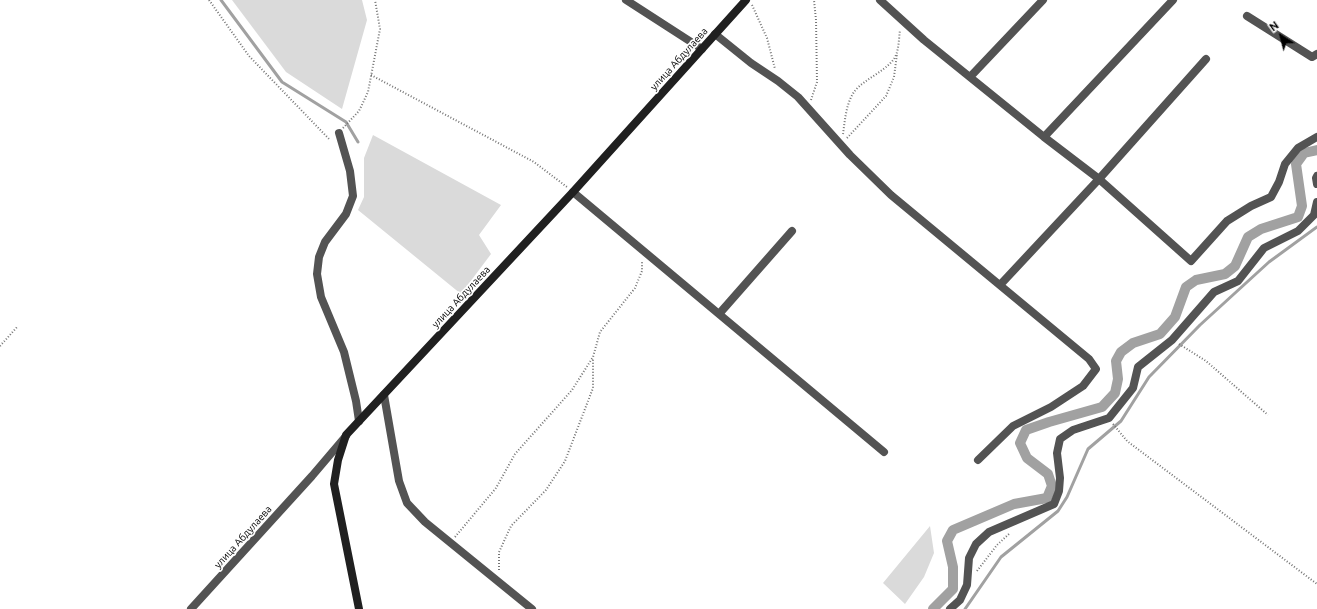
<!DOCTYPE html>
<html>
<head>
<meta charset="utf-8">
<style>
  body { margin:0 }
  #map { position:relative; width:1317px; height:609px; overflow:hidden; background:#fff; font-family:Ubuntu,sans-serif }
  canvas { display:block }
  .north { position:absolute; left:1261px; top:16px; width:40px; height:40px; -webkit-text-stroke:3px #fff; paint-order:stroke; rotate:324deg; font-size:11px; font-weight:700; line-height:16px; text-align:center; color:#000 }
  .north::after { content:''; display:block; margin:auto; width:14px; height:18px; background:#000; clip-path:polygon(50% 0,100% 100%,50% 72%,0 100%) }
</style>
</head>
<body>
<div id="map">
<canvas width="1317" height="609"></canvas>
<div class="north">N</div>
</div>
<script>
const ctx = document.querySelector('canvas').getContext('2d');
ctx.lineJoin = 'round';
function paint(path, color) { ctx.fillStyle = color; ctx.fill(path, 'evenodd'); }
function stroke(path, color, width, dash) { ctx.strokeStyle = color; ctx.lineWidth = width; ctx.lineCap = dash ? 'butt' : 'round'; ctx.setLineDash(dash || []); ctx.stroke(path); }
function drawText(font, color, halo, rows, align = 'center') {
  ctx.font = font + ' Ubuntu,sans-serif'; ctx.lineWidth = 3.5; ctx.setLineDash([]); ctx.textBaseline = 'middle'; ctx.strokeStyle = halo; ctx.fillStyle = color; for (const [text, x, y, turn = 0] of rows) {
    ctx.save(); ctx.translate(x, y); ctx.rotate((+turn || 0) * Math.PI / 180); ctx.textAlign = isNaN(turn) ? turn : align; if (halo) ctx.strokeText(text, 0, 0); ctx.fillText(text, 0, 0); ctx.restore();
  }
}
paint(new Path2D(`
  M232,0H362L367,20L342,109L286,72Z
  M373,135L501,205L479,235L491,254L461,294L358,210L364,197V158Z
  M930,526L934,553L924,577L905,604L883,583Z`), '#dadada');
stroke(new Path2D(`
  M221,0L282,82L346,122L358,142
  M965,609L1001,557L1058,511L1067,497L1088,449L1121,421L1149,377L1200,325L1269,262L1317,227`), '#a1a1a1', 3);
stroke(new Path2D(`
  M933,609L953,589V567L947,541L953,530L1014,504L1047,498L1052,486L1048,474L1027,458L1020,443L1026,430L1049,422L1102,407L1115,393L1118,379L1116,361L1121,352L1133,343L1160,334L1175,317L1186,287L1196,280L1225,274L1235,266L1248,237L1261,229L1298,217L1302,206L1296,164L1304,153L1317,150`), '#a1a1a1', 10);
stroke(new Path2D(`
  M209,0L249,56L330,140
  M752,5L767,38L775,69
  M371,75L534,162L567,187
  M811,100L817,82L816,20L814,0
  M343,128L359,111L368,92L380,29L375,0
  M843,134C845,120 846,104 854,92C864,78 893,69 897,52C899,45 899,37 900,30
  M847,138L886,96L894,77L897,54
  M1179,344L1206,361L1268,415
  M0,346L18,326
  M1113,424L1127,441L1317,584
  M455,537L496,488L515,454L572,390L593,357L600,332L635,288L642,271V262
  M499,570V552L511,526L546,490L565,461L593,388V358
  M977,571L997,545L1009,534`), '#757575', 2, [1, 2]);
stroke(new Path2D(`
  M626,0L702,49
  M880,0L924,40L1044,137L1099,179L1191,261L1227,221L1251,206L1271,197L1279,182L1285,164L1298,148L1317,137
  M1247,16L1312,57L1317,54
  M715,34L751,63L778,81L798,97L850,155L891,195L1089,359L1096,369L1083,386L1051,407L1013,426L978,460
  M970,77L1043,0
  M339,133L350,171L353,196L346,214L325,242L319,257L317,274L321,297L344,352L356,401L359,421
  M1044,137L1173,0
  M1317,176L1316,178L1317,184
  M573,192L884,452
  M1000,285L1099,179L1206,59
  M719,314L792,231
  M384,395L399,481L407,503L425,522L532,609
  M191,609L312,476L346,436
  M950,609L960,600L967,585L969,558L976,544L989,532L1054,504L1059,491L1060,478L1057,453L1060,439L1073,430L1109,418L1133,388L1138,367L1172,340L1214,292L1238,281L1264,248L1298,231L1314,215L1317,202`), '#535353', 8);
stroke(new Path2D(`
  M359,609L334,484L338,460L346,435L573,192L746,0`), '#202020', 8);
drawText('10px', '#000', '#fff', [
  ["улица Абдулаева",679,59,-48],
  ["улица Абдулаева",461,297,-47],
  ["улица Абдулаева",243,537,-48]
]);
</script>
</body>
</html>
